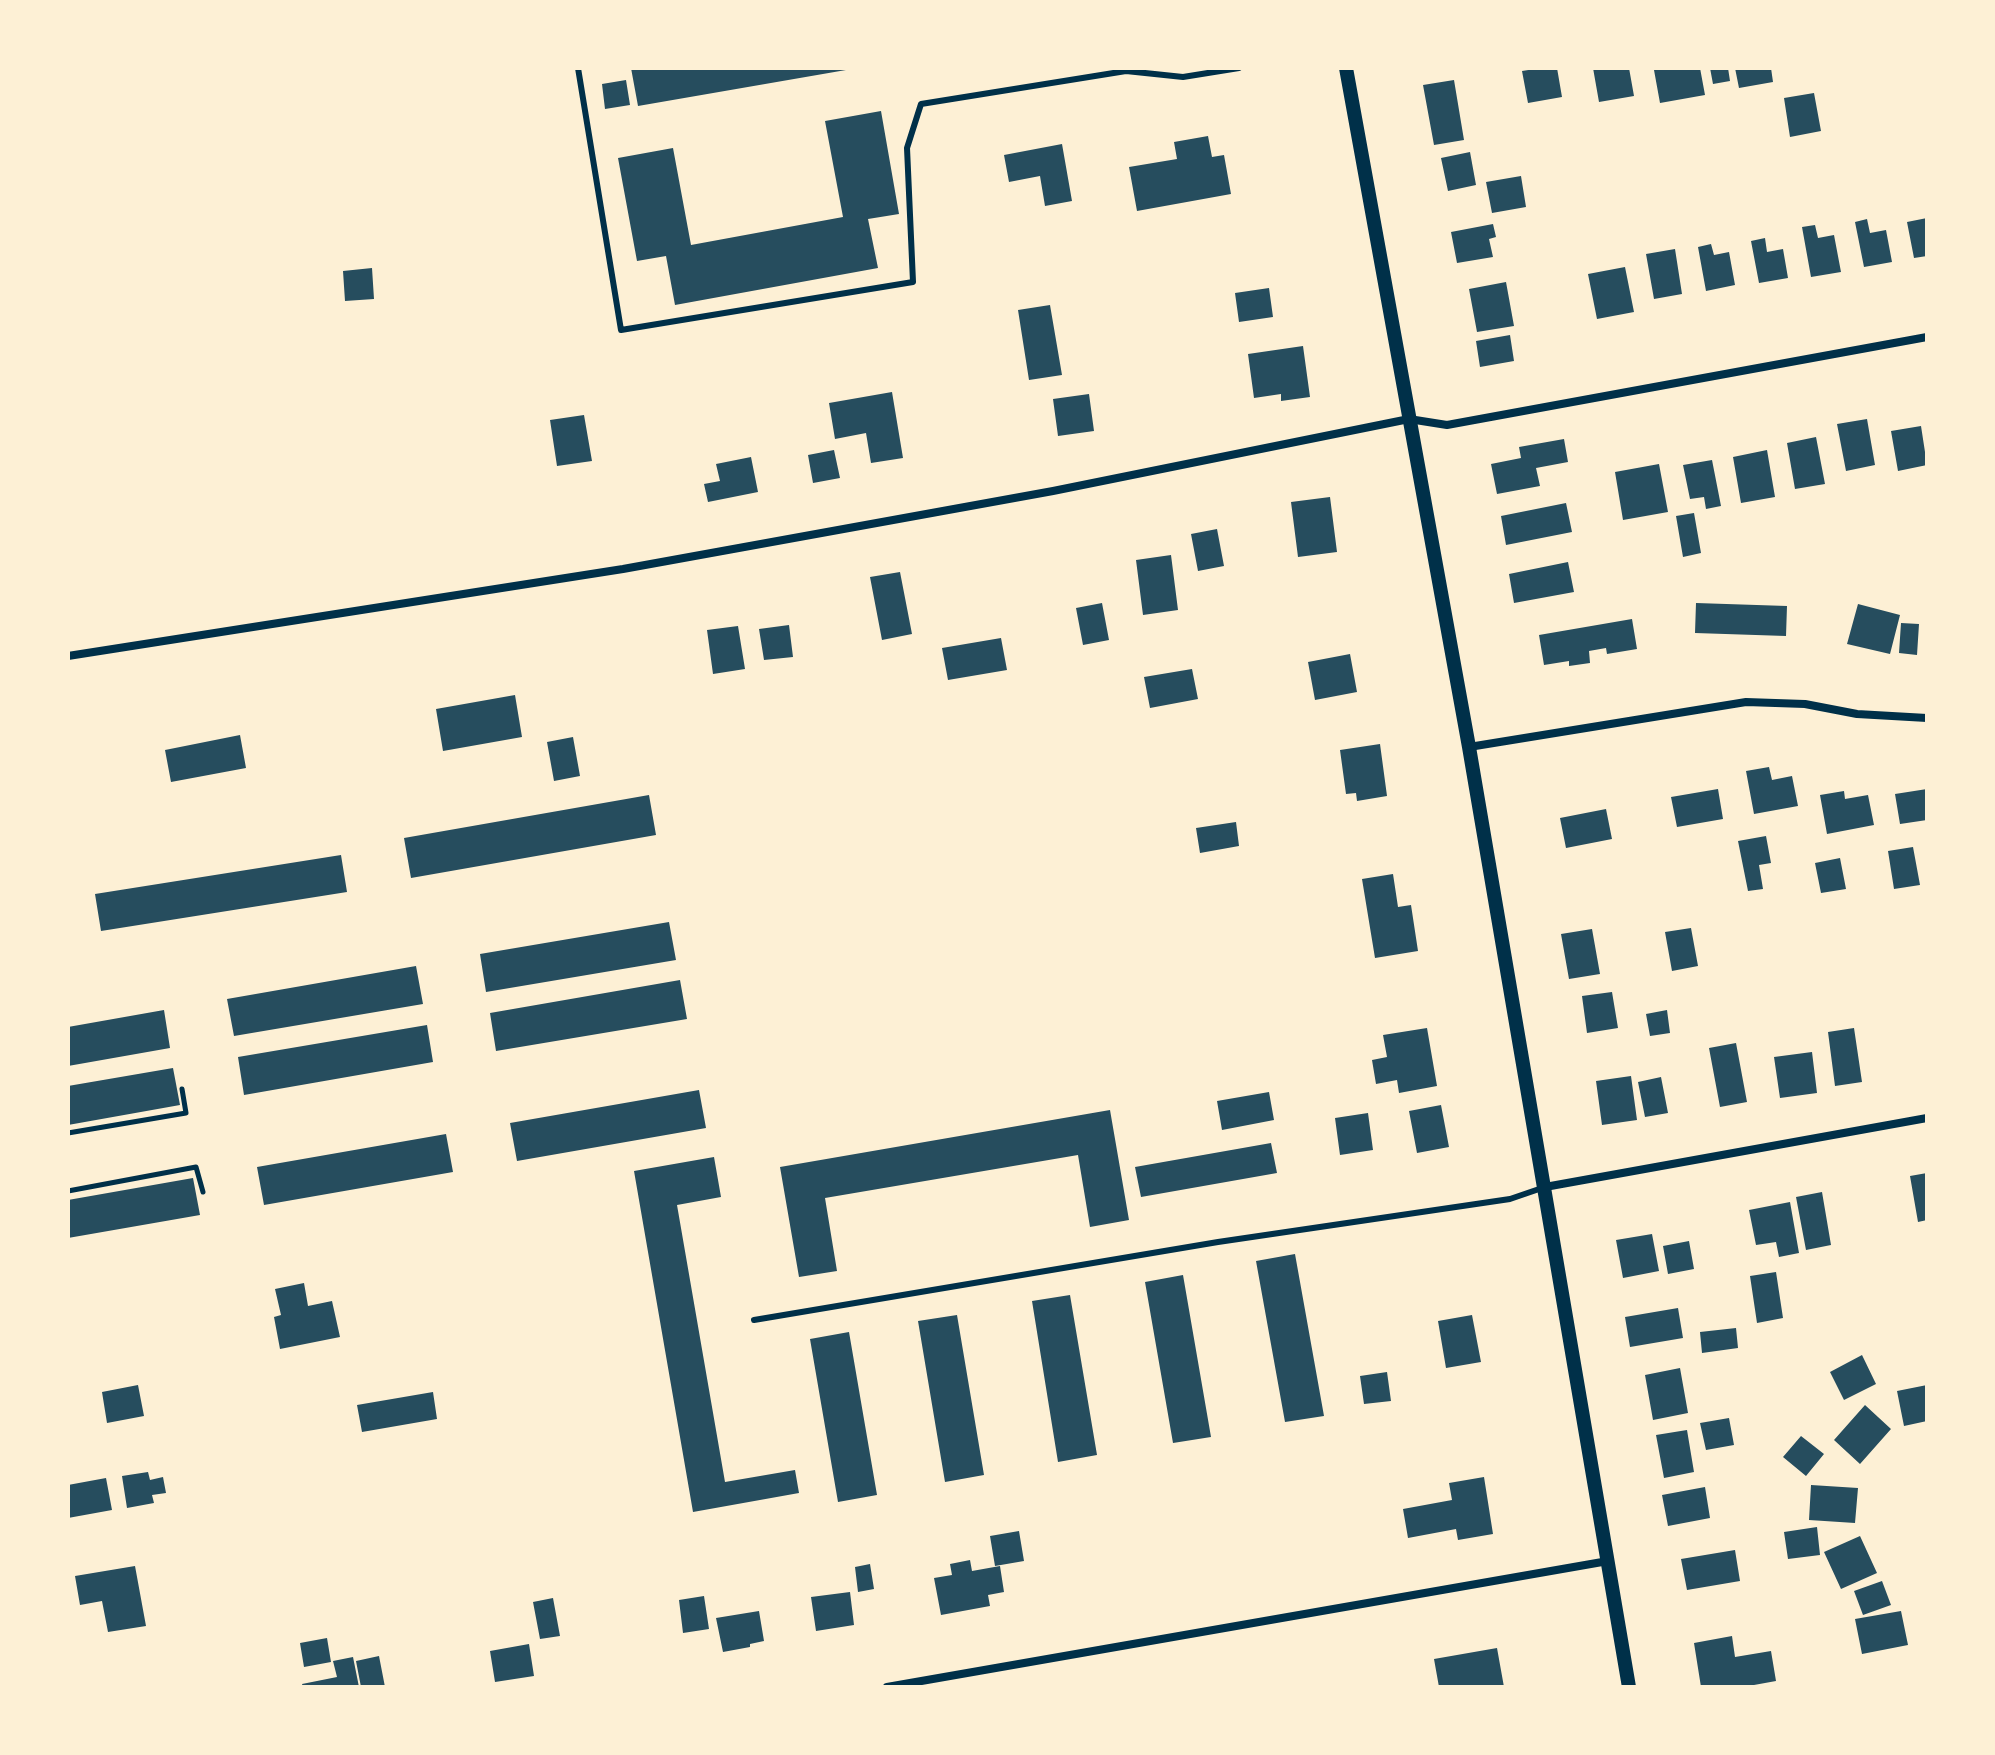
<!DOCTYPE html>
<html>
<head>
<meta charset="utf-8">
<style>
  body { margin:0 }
  #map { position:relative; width:1995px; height:1755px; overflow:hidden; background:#fdf0d5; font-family:"Varela Round",sans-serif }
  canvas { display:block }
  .frame { position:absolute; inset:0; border:70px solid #fdf0d5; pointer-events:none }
</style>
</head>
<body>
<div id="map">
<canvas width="1995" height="1755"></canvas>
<div class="frame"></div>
</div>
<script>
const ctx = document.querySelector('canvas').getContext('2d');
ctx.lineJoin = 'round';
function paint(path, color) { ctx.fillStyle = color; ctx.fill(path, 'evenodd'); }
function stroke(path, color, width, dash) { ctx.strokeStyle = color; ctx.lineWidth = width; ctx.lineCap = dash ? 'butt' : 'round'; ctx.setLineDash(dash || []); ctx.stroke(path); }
paint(new Path2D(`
  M631,68H846V70L638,106Z
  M1541,68H1557L1562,97L1528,103L1522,71Z
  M1593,68H1629L1634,96L1599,102Z
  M1666,68H1700L1705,95L1660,103L1654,70Z
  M1710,68H1728L1730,81L1713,84Z
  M1735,68H1771L1773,82L1739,88Z
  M626,80L630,105L605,109L602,84Z
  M1454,80L1464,140L1434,145L1423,85Z
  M1814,93L1821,131L1790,137L1784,98Z
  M881,111L899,214L868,219L878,268L675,305L666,256L637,261L618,158L673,148L691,245L843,217L825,121Z
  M1208,136L1212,157L1224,155L1231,194L1137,211L1129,167L1177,159L1174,142Z
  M1062,144L1072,201L1045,206L1040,176L1009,182L1004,155Z
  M1470,152L1476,185L1448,191L1441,158Z
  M1521,176L1526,207L1492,213L1486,182Z
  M1927,218V256L1914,258L1907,222Z
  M1867,219L1870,233L1886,230L1892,262L1864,267L1855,222Z
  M1493,224L1496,237L1489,239L1493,257L1457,263L1451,232Z
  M1815,225L1818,238L1834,235L1841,272L1811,277L1802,227Z
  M1765,238L1767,252L1783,249L1788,278L1759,283L1751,241Z
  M1711,244L1714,255L1729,252L1735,285L1706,291L1698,247Z
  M1675,249L1682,294L1654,299L1646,254Z
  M1625,267L1634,312L1597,319L1588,274Z
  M372,268L374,299L345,301L343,271Z
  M1506,282L1514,326L1477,332L1469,289Z
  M1269,288L1273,317L1239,322L1235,293Z
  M1050,305L1062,375L1029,380L1018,310Z
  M1510,335L1514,361L1480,367L1476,341Z
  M1303,346L1310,397L1281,401V394L1254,398L1248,354Z
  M892,392L903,458L871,463L866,433L835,439L829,403Z
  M1089,394L1094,431L1058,436L1053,399Z
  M584,415L592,461L557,466L550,420Z
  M1867,419L1875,465L1846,471L1837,424Z
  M1921,426L1927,465L1898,471L1891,431Z
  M1816,437L1825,484L1795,489L1787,443Z
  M1564,439L1568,462L1536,468L1540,486L1497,494L1491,464L1521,458L1519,447Z
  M834,450L840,478L813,483L808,455Z
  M1767,450L1775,497L1741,503L1733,457Z
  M751,457L758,492L708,502L704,484L720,481L716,464Z
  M1712,460L1721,506L1706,509L1704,497L1690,499L1683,465Z
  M1659,464L1668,512L1623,520L1615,472Z
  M1330,497L1337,552L1298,557L1291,502Z
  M1566,503L1572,532L1506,545L1501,516Z
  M1694,513L1701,553L1683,557L1676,516Z
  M1217,529L1224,566L1198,571L1191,534Z
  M1171,555L1178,610L1143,615L1136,560Z
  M1568,562L1574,592L1514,603L1509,574Z
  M900,572L912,634L882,640L870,577Z
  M1102,603L1109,640L1083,645L1076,608Z
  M1696,603L1787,606L1786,636L1695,633Z
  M1858,604L1900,615L1890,654L1847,644Z
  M1632,619L1637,649L1607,654L1606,648L1589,651L1590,663L1569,666V661L1544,665L1539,635Z
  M1901,623L1919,624L1917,655L1899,653Z
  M789,625L793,657L764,660L759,629Z
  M738,626L745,669L713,674L707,630Z
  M1001,638L1007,670L948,680L942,648Z
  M1350,654L1357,692L1315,700L1308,662Z
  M1192,669L1198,699L1150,708L1144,677Z
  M515,695L522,737L443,751L436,709Z
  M240,735L246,768L171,782L165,750Z
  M573,737L580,776L554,781L547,742Z
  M1380,744L1387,796L1357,801L1356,793L1346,794L1340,750Z
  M1769,767L1772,780L1792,776L1798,806L1754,814L1746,771Z
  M1718,789L1723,819L1677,827L1671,797Z
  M1927,789V820L1900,824L1895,794Z
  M1844,791L1845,799L1868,795L1874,825L1827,834L1820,795Z
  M649,795L656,835L411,878L404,838Z
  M1606,809L1612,839L1566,848L1560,818Z
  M1236,822L1239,846L1200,853L1196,828Z
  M1766,836L1771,863L1759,865L1763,889L1748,891L1738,841Z
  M1913,847L1920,885L1894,889L1888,851Z
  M341,855L347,892L101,931L95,894Z
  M1840,858L1846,889L1821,893L1815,863Z
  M1393,874L1398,907L1411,905L1418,951L1375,958L1362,879Z
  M669,922L676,960L486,992L480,954Z
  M1691,928L1698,966L1672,971L1665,932Z
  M1592,929L1600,974L1569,979L1561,934Z
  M416,966L423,1004L234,1036L227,999Z
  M680,980L687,1019L496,1051L490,1013Z
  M1612,992L1618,1028L1587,1033L1582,996Z
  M164,1010L170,1048L68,1066V1027Z
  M1667,1010L1670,1033L1650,1036L1646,1014Z
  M427,1025L433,1062L244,1095L238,1057Z
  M1427,1028L1437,1086L1399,1093L1397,1080L1376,1084L1372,1060L1387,1057L1383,1035Z
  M1854,1028L1862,1082L1835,1086L1828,1032Z
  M1736,1043L1747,1102L1720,1107L1709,1048Z
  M1812,1052L1817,1093L1780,1098L1774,1057Z
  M173,1068L180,1105L68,1125V1086Z
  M1631,1076L1637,1120L1602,1125L1596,1081Z
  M1661,1077L1668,1113L1645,1117L1638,1082Z
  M699,1090L706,1128L517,1161L510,1123Z
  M1269,1092L1274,1120L1222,1130L1217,1101Z
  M1441,1105L1449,1147L1417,1153L1409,1111Z
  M1110,1110L1129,1220L1090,1227L1078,1155L825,1198L837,1271L799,1277L780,1167Z
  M1368,1113L1373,1150L1340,1155L1335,1118Z
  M446,1134L453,1172L264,1205L257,1167Z
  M1271,1143L1277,1173L1141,1197L1135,1167Z
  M714,1157L721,1197L677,1205L725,1482L795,1470L799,1493L693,1512L634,1171Z
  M1927,1173V1220L1918,1222L1910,1176Z
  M193,1178L200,1215L68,1238V1200Z
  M1822,1192L1831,1245L1806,1250L1796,1197Z
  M1790,1202L1799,1253L1779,1257L1776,1242L1756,1245L1749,1210Z
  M1652,1234L1659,1271L1623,1278L1616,1240Z
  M1689,1241L1694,1269L1668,1274L1663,1246Z
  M1295,1254L1324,1416L1285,1422L1256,1261Z
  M1776,1272L1783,1318L1757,1323L1750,1276Z
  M1183,1275L1211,1437L1173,1443L1145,1282Z
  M304,1283L308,1306L332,1301L340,1337L280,1349L274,1317L281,1315L275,1289Z
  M1070,1295L1097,1455L1058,1462L1032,1301Z
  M1678,1308L1683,1338L1630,1347L1625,1317Z
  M957,1315L984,1475L945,1482L918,1321Z
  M1472,1315L1481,1362L1446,1368L1438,1321Z
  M1736,1328L1738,1348L1702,1353L1700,1332Z
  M849,1332L877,1495L838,1502L810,1339Z
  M1862,1355L1876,1384L1844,1400L1830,1372Z
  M1680,1368L1688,1413L1653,1420L1645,1375Z
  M1387,1372L1391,1401L1364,1404L1360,1376Z
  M138,1385L144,1416L107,1423L102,1392Z
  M1927,1385V1421L1904,1426L1897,1391Z
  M433,1392L437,1419L362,1432L357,1405Z
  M1865,1405L1891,1429L1860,1464L1834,1440Z
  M1729,1418L1734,1445L1706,1450L1700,1423Z
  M1687,1430L1694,1472L1664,1478L1656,1435Z
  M1801,1436L1824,1454L1806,1476L1783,1457Z
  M148,1472L150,1480L163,1477L166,1493L152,1495L154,1503L127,1508L122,1476Z
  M1484,1477L1493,1534L1458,1540L1456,1529L1408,1538L1403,1509L1452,1500L1449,1483Z
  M106,1478L112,1510L68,1518V1485Z
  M1811,1485L1858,1488L1855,1523L1809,1520Z
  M1705,1487L1710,1518L1668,1526L1662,1495Z
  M1817,1527L1820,1555L1788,1559L1784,1532Z
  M1019,1531L1024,1561L995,1566L990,1536Z
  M1860,1536L1877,1573L1841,1589L1824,1552Z
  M1735,1550L1740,1581L1687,1590L1681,1559Z
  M970,1560L972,1571L1000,1566L1004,1592L988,1595L990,1606L941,1615L934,1578L952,1575L950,1564Z
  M870,1564L874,1589L858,1592L855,1567Z
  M135,1566L146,1626L108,1632L102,1601L80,1605L75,1576Z
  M1882,1581L1891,1605L1863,1615L1854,1591Z
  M850,1592L854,1625L816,1631L811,1597Z
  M704,1596L709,1629L683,1633L679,1600Z
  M553,1598L560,1636L540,1639L533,1602Z
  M759,1611L764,1641L750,1644V1647L723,1652L716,1618Z
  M1901,1611L1908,1645L1862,1654L1855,1619Z
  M1732,1636L1735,1657L1771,1651L1776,1681L1743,1687H1701L1694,1643Z
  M327,1638L331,1662L304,1667L300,1643Z
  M529,1644L534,1676L495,1682L490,1651Z
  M1497,1648L1504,1687H1439L1434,1659Z
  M379,1656L385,1687H361L356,1661Z
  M353,1657L359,1687H303L302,1684L337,1677L333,1661Z`), '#264d5e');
stroke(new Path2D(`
  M68,1133L186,1113L182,1089
  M68,1191L196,1167L203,1192`), '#003049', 5);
stroke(new Path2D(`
  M578,68L621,330L913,282L907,148L921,104L1126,71L1183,77L1239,68
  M754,1320L1218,1242L1510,1199L1545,1187`), '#003049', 6);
stroke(new Path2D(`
  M68,656L623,569L1053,491L1409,419L1447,425L1927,337
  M1469,747L1746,702L1805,704L1857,714L1927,718
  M1545,1187L1927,1118
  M887,1687L1608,1561`), '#003049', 8);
stroke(new Path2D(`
  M1346,68L1469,747L1629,1687`), '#003049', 14);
</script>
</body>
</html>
